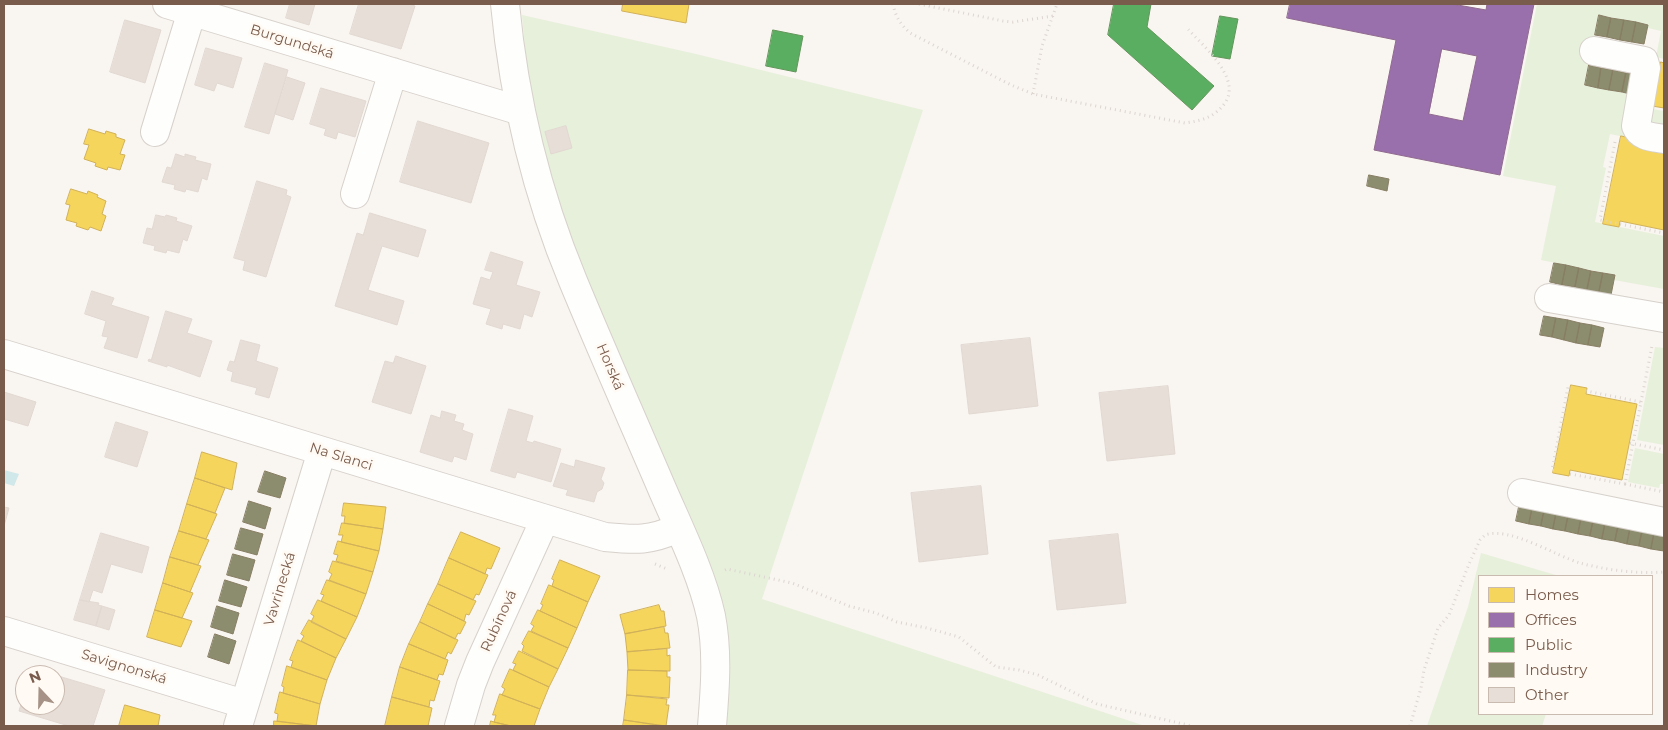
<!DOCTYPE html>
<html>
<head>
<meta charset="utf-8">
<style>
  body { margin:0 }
  #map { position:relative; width:1668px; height:730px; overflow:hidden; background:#f9f5f0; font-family:Montserrat,sans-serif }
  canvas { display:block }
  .frame { position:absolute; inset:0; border:5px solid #7a5c4d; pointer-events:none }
  .legend { position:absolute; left:1478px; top:575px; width:175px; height:140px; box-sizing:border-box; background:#fffaf3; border:1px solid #cabbb1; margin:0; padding:6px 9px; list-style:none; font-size:15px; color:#7a5c4d }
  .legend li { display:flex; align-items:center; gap:10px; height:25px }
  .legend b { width:25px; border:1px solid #cabbb1 }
  .north { position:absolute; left:15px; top:665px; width:50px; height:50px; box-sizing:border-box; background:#fffaf3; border:1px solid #cabbb1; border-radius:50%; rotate:339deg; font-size:14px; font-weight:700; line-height:20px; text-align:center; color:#7a5c4d }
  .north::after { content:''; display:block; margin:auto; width:18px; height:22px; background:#a69286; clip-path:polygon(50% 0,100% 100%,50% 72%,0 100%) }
</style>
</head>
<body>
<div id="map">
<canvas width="1668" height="730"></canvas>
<div class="frame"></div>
<ul class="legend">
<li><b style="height:14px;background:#f6d55c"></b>Homes</li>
<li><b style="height:14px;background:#9970ab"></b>Offices</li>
<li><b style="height:14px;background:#5aae61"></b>Public</li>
<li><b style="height:14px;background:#8c8c6e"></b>Industry</li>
<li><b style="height:14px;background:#e6ded7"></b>Other</li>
</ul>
<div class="north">N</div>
</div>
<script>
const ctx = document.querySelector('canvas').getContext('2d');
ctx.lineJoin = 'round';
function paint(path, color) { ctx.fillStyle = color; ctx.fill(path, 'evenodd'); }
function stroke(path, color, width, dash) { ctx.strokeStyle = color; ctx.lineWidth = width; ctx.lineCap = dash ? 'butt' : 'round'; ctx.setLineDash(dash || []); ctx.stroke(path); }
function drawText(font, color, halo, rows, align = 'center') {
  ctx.font = font + ' Montserrat,sans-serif'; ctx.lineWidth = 5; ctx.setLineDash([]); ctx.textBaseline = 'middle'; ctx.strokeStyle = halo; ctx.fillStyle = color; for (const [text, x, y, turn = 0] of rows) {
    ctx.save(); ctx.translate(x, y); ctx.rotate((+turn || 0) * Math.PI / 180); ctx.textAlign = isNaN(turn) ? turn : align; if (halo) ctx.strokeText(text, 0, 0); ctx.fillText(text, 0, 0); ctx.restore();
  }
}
paint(new Path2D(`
  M1537,4H1664V59L1656,57L1661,31L1648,28V25L1599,15L1585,85L1634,95L1644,141L1610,134L1603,167L1606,168L1595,222L1664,236V289L1614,280L1615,275L1541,260L1556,186L1503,176Z
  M522,15L696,54L923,110L762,599L1145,726H721L724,683L539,146L527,71Z
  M1646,108L1664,111V134L1647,130Z
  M1655,347L1664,348V445L1637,440Z
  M1635,448L1664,454V484H1660L1659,488L1628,482Z
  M1481,553L1559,576H1479V714H1546L1542,726H1427L1468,607Z`), '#e7f0db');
paint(new Path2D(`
  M4,470L19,474L14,486L4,483Z`), '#d0e8ea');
const homes = new Path2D(`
  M623,4H689L686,23L622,11Z
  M1661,62L1664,63V108L1652,106Z
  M89,129L105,134L106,131L116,134V137L125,140L120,154L125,155L120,170L108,167L107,170L95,166L96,163L84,159L89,145L84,144Z
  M1621,136L1636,139L1664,151V230L1620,221L1619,227L1603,224Z
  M71,189L87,194L88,191L98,195L97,197L106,201L102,214L106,216L101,231L90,227L88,230L76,226L77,223L66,220L70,205L66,204Z
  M1571,385L1587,388L1586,394L1637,404L1622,480L1570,470L1569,476L1553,473Z
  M202,452L237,463L232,490L195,478Z
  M195,478L225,488L215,513L187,504Z
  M344,503L386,507L383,529L344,523L345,516H342Z
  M187,504L217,514L206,539L179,531Z
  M342,523L383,529L379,551L341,542L343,535H339Z
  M179,531L209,540L198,565L170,557Z
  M461,532L500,548L491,569L487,568L485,574L449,558Z
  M338,541L379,551L373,572L336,561L338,555L334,554Z
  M170,557L201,566L190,592L163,583Z
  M449,558L488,575L479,595L476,594L473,600L438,584Z
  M560,560L600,576L588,602L552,586L554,580L552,579Z
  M333,561L373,572L366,594L329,580L332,574L329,572Z
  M327,580L366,594L357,617L321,601L324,595L321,594Z
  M163,583L193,593L182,618L155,610Z
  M438,584L476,601L469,615L466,614L464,621L428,604Z
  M549,585L588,602L577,628L540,611L543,605L541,604Z
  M318,600L357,617L346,639L311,622L314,616L311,614Z
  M428,604L466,622L460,634L458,633L455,639L420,622Z
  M659,605L661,611H664L666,626L625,634L620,615Z
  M155,610L192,621L181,647L147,637Z
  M538,610L577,628L568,648L531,631L534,626L531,624Z
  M309,620L346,639L336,658L301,641L304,636L301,634Z
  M420,622L458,640L451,654L448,652L445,659L409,644Z
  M664,627L665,633H668L670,648L627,652L625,634Z
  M529,631L568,648L558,669L522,651L524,646L522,644Z
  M298,640L336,658L327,680L291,667L293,661L290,660Z
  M409,644L448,660L443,675L439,674L437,680L400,667Z
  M667,649V656L670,655V671L628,670L627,652Z
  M519,651L558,669L549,687L513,670L516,664L513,663Z
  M287,666L327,680L320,704L283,693L284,687L282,686Z
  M400,667L440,681L434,701L430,700L429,707L392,697Z
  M510,669L549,687L540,709L502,695L505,689L502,687Z
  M628,670L667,671V677H670L669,698L627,695Z
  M280,692L320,704L316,726L277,721L278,714L275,713Z
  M500,694L540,709L534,726H511L494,722L496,715H493Z
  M627,695L667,699L666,705H669L666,726L624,720Z
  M392,697L432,708L428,726H385Z
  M125,705L160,715L158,726H119Z
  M624,720L663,726H623Z
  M274,721L316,726H274Z
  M491,721L494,722L511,726H490Z`);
paint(homes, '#f6d55c');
stroke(homes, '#d1b158', 1);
const offices = new Path2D(`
  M1290,4H1452L1486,10L1487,4H1534L1500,175L1374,150L1396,40L1287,18ZM1442,49L1477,56L1463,121L1429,114Z`);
paint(offices, '#9970ab');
stroke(offices, '#906a8f', 1);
const public = new Path2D(`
  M1114,4H1151L1147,27L1214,86L1192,110L1108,35Z
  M1220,16L1238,19L1230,59L1212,56Z
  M773,30L803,36L796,72L766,66Z`);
paint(public, '#5aae61');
stroke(public, '#64955b', 1);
const industry = new Path2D(`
  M1599,15L1611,18L1607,37L1595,35Z
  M1611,18L1624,20L1620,40L1607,37Z
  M1624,20L1636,22L1632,42L1620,40Z
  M1636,22L1648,25L1644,44L1632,42Z
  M1589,65L1601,68L1598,88L1585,85Z
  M1601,68L1613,70L1609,90L1598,88Z
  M1613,70L1626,73L1622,92L1609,90Z
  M1626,73L1638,75L1634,95L1622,92Z
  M1369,175L1389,179L1387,191L1367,186Z
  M1554,263L1566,265L1562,285L1550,282Z
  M1566,265L1579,268L1575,287L1562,285Z
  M1579,268L1591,271L1587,290L1575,287Z
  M1591,271L1603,273L1599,292L1587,290Z
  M1603,273L1615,275L1611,295L1599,292Z
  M1544,316L1556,318L1552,337L1540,335Z
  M1556,318L1568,320L1564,340L1552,337Z
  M1568,320L1580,323L1576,343L1564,340Z
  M1580,323L1592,325L1588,345L1576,343Z
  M1592,325L1604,328L1600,347L1588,345Z
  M265,471L286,478L280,498L258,492Z
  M249,501L271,508L265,529L243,522Z
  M1520,502L1533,504L1529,524L1516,521Z
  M1533,504L1545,506L1541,526L1529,524Z
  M1545,506L1557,509L1553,529L1541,526Z
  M1557,509L1569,512L1565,531L1553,529Z
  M1569,512L1582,514L1578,534L1565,531Z
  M1582,514L1594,517L1590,536L1578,534Z
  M1594,517L1606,519L1602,539L1590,536Z
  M1606,519L1619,522L1615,541L1602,539Z
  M1619,522L1631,524L1627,544L1615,541Z
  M1631,524L1643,527L1639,546L1627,544Z
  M1643,527L1655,529L1651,549L1639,546Z
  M241,528L263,534L257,555L235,549Z
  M1655,529L1664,531V551L1651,549Z
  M233,554L255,560L249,581L227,575Z
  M225,580L247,587L241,607L219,601Z
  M217,606L239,613L233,634L211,627Z
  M215,634L236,641L229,664L208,657Z`);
paint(industry, '#8c8c6e');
stroke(industry, '#877e64', 1);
const building = new Path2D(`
  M290,4H315L309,25L286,18Z
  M359,4H409L415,6L401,49L350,34Z
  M125,20L161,30L145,83L110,72Z
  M206,48L242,58L233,88L217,83L214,91L195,85Z
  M265,63L288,70L269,134L245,127Z
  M287,77L305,83L293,120L275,114Z
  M321,88L366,101L355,137L338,132L336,139L324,135L326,129L310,124Z
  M418,121L489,143L471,203L400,182Z
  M566,126L572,148L551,154L545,132Z
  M176,154L185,157V154L196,157L195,160L211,164L207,180L202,178L198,192L186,189L185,192L174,189L175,185L162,182L167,167L171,168Z
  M257,181L287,190L286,195L291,197L266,277L243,270L245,261L234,258Z
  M370,213L426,230L418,257L382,246L368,290L404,301L397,325L335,306L357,233L363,235Z
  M156,215L165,217L166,215L177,218L176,221L192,226L187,241L183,239L179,253L167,250L166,253L154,250L155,246L143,243L147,228L152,229Z
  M491,252L523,262L516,285L540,292L532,317L524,314L520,329L503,324L502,329L486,324L491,309L473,304L481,277L490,280L493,272L485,270Z
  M92,291L114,298L111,305L149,317L137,358L104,348L108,337L102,336L106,321L85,314Z
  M166,311L192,319L187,333L212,341L200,377L167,365V367L148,361L149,359L151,360Z
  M1030,338L1038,406L969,414L961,345Z
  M241,340L260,345L256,361L278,368L269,398L255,394L257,388L231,381L233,372L227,370L230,361L234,362Z
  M396,356L426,366L411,414L372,402L385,361L393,363Z
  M1168,386L1175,454L1107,461L1099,393Z
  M4,392L36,402L28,426L4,419Z
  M509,409L533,416L526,441L533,443L534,441L561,449L551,482L517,472L515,478L491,471Z
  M442,411L456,415L454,421L464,424L462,430L473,434L466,460L454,456L452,462L420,452L431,415L440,418Z
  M116,422L148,432L137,467L105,457Z
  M576,460L605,468L601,479L604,483L602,489L597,492L594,502L566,495L568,490L553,486L561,463L574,467Z
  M981,486L988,554L919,562L911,493Z
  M4,507L9,508L4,526Z
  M101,533L149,547L142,573L111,564L102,593L93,590L89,602L80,600Z
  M1118,534L1126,603L1057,610L1049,541Z
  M80,600L99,603L98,605L102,606L96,626L74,620Z
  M102,606L115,610L109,630L96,626Z
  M55,675L105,690L93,726H69L19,711L25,691V705H55Z`);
paint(building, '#e6ded7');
stroke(building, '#e2d8d2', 1);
const minor = new Path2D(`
  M167,4L521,111
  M505,4C514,99 536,192 573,281C602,351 633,421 663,491C680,530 702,575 711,616C718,652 715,690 712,726
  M1594,51L1644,61L1646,68L1636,126C1640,137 1653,137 1664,139
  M155,132L192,11
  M355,194L393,72
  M1549,298L1664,318
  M4,354L605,537C637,540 649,541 679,528
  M1522,493L1664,522
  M4,631L244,704
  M238,726L322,451
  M459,726L471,685L480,662L545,519`);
stroke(minor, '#d7d1cb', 30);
stroke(new Path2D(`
  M893,4C895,16 901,25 910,33L1011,85L1033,94L1185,123C1201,121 1215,117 1225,103C1242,78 1203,46 1188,29
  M919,4L1003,21L1013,22L1053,16
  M1033,94L1042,46L1057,4
  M1615,142L1600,220L1664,233
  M1641,402L1652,346
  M1630,443L1664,450
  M1554,470H1552L1568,387L1570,388
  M1570,474L1625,484L1641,402L1586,391
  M1625,484L1664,492
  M655,564L667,569
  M725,570L727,569L792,583L849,606L876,613L897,622L927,628L959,637L996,667L1019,670L1038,675L1097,704L1192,726
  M1410,726L1421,688L1424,670L1438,628L1449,615L1469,564L1480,540L1485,535C1509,526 1556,556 1580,563C1606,570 1637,574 1664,572
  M1663,726L1664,722`), '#dcd5d0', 3, [1, 4]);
stroke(minor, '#fefefd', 28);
drawText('14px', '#7a5c4d', '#fffaf3', [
  ["Burgundská",292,42,17],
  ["Horská",610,367,67],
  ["Na Slanci",341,457,17],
  ["Vavrinecká",280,589,-73],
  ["Rubínová",499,621,-65],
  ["Savignonská",124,667,17]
]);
</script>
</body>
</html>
